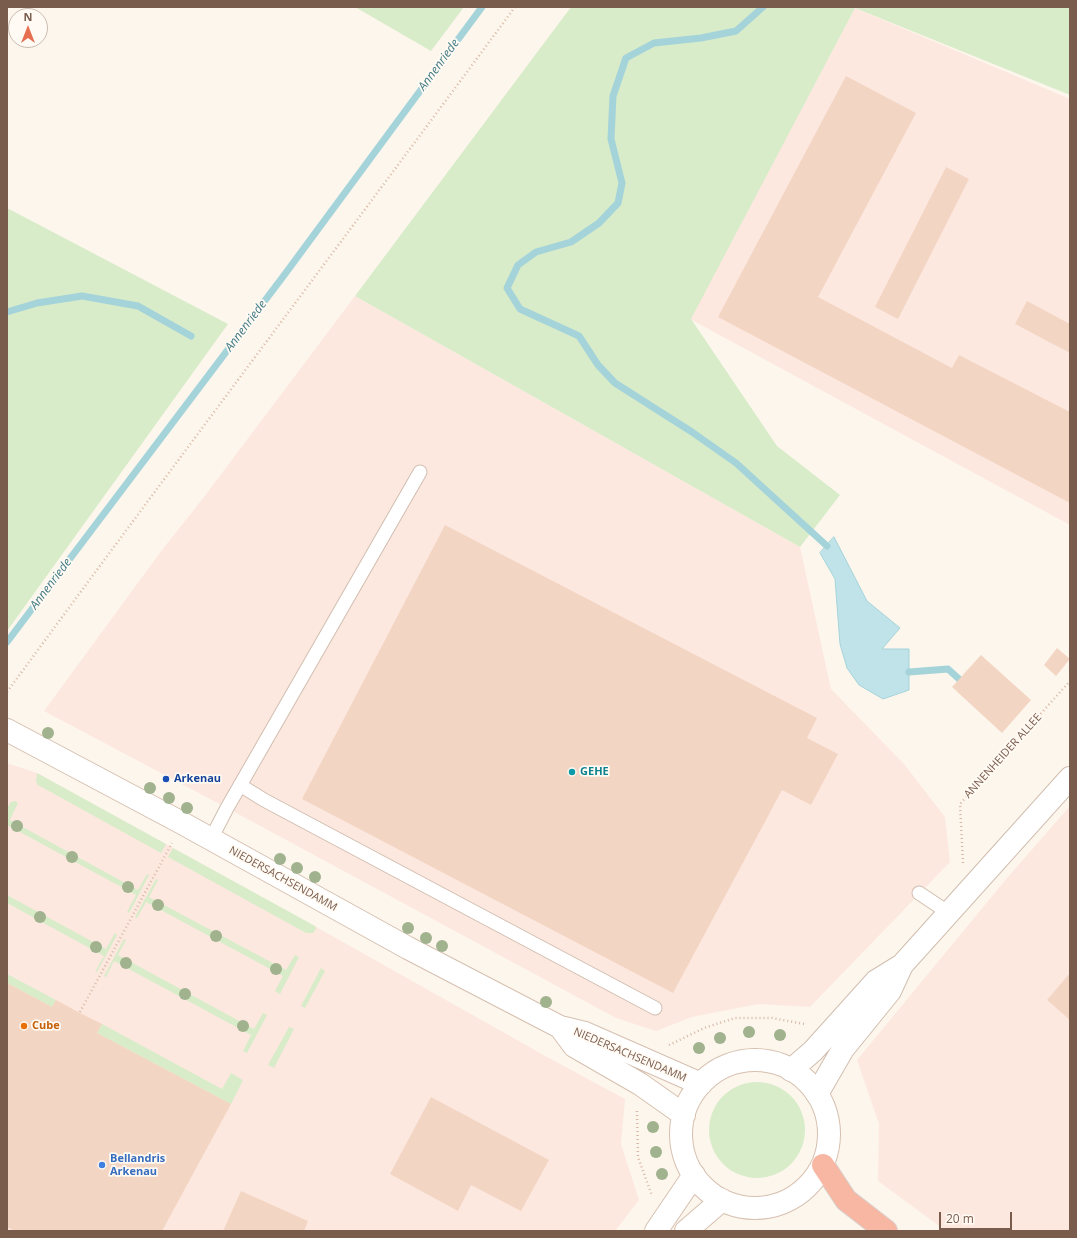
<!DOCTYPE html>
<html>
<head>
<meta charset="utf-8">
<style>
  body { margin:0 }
  #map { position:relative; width:1077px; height:1238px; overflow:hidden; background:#fdf6ec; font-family:"Open Sans",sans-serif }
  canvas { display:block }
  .frame { position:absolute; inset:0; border:8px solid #7a5c4d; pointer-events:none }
  .north { position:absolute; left:8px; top:8px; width:40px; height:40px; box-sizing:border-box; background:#fffaf3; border:1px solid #cabbb1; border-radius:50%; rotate:0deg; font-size:11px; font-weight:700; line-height:16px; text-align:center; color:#7a5c4d }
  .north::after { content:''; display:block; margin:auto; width:14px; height:18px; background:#e76f51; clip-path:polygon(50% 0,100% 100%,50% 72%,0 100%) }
  .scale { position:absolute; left:939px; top:1212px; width:73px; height:18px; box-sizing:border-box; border:2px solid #7a5c4d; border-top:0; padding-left:5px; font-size:12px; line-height:14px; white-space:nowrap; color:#7a5c4d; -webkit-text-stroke:3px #fffaf3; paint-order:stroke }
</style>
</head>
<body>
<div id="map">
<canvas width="1077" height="1238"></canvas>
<div class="frame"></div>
<div class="north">N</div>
<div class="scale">20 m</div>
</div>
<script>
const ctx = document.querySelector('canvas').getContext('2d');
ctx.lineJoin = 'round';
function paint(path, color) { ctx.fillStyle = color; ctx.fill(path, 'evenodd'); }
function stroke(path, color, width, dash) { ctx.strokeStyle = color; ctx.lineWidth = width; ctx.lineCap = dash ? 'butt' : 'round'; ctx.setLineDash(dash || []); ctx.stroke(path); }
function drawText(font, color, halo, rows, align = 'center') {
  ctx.font = font + ' "Open Sans",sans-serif'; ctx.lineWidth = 3.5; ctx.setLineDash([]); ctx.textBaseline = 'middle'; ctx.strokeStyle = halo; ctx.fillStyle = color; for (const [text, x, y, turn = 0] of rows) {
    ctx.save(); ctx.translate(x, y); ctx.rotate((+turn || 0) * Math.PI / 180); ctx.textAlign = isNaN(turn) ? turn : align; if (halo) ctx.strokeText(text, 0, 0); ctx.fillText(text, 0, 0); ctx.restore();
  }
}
paint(new Path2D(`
  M855,8L1070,99V525L690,319Z
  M355,296L800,547L831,689L904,764L945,817L950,862L810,1007L758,1004L692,1017L656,1031L616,1018L227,808L44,711L162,550L204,497Z
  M7,763L37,773L311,924L549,1058L625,1099L621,1144L639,1200L615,1231H7Z
  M1070,806V1231H946L878,1181L879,1124L857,1060L1007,878Z`), '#fde8e0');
paint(new Path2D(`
  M355,7H464L431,51Z
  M571,7H1070V95L855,8L691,319L777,446L840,495L800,547L355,296Z
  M7,208L228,324L7,631Z
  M37,773L166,844L161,853L38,785L36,781Z
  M15,801L18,803L10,820L138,890L147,874L149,875L129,913L127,912L136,895L7,825V808L11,802Z
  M173,848L315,926L316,929L313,933H306L168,857Z
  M156,879L158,880L149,897L286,970L295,955L299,957L280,994L275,991L283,976L146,902L137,918L135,917Z
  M7,895L106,949L115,933L117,935L97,972H95L104,956L7,903Z
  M124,939L126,940L118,955L254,1029L263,1013L267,1015L247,1053L243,1051L251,1035L114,961L106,977L104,976Z
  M321,968L325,971L305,1008L301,1006Z
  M7,974L56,1000L52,1007L7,983Z
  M102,1024L222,1089L231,1073L243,1080L231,1104L97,1033Z
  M289,1027L294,1029L274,1068L268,1065Z
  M709 1130a48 48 0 1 1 96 0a48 48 0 1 1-96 0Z`), '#d8ecc9');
const water = new Path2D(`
  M834,537L867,601L900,628L882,649H909V690L883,699L859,685L847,668L840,644L835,579L820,553Z`);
paint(water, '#bfe3e8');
stroke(water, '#a5d3da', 1);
stroke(new Path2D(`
  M763,7L736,31L701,38L654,43L626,58L613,96L611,139L622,183L618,203L599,223L571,242L536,252L518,265L507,288L520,309L579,336L598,365L615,383L692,432L736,463L827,546
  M7,312L37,303L82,296L138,306L191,336
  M7,642L285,274L482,7
  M909,672L948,669L959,679`), '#a5d3da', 7);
paint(new Path2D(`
  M846,76L916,113L818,297L952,368L959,355L1070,412V503L718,317Z
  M946,167L969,179L898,319L875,307Z
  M1027,301L1070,324V353L1015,324Z
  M445,525L817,718L807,738L838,754L811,805L782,790L673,993L302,799Z
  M1057,648L1070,659L1056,676L1044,665Z
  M981,655L1031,700L1002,733L952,687Z
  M1070,973V1020L1047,1000Z
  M7,983L52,1007L56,1000L80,1013L102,1024L97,1033L231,1104L162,1231H15L7,1227Z
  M431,1097L549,1160L521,1211L471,1185L458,1211L390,1174Z
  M241,1191L308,1221L304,1231H223Z`), '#f3d5c3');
const service = new Path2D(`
  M240,785L264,800L655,1008
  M211,839L227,808L420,472
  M919,893L949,913`);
const minor = new Path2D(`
  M791,1070L813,1051L876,981L902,965L1070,778
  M817,1094L843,1049L890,991L902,965`);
const secondary = new Path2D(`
  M7,730L182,823L408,948L560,1027L585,1033L701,1084
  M560,1027L574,1046L640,1084L684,1115
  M681 1134a74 74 0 1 1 148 0a74 74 0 1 1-148 0Z
  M656,1231L694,1175
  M686,1231L722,1200`);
const motorway = new Path2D(`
  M823,1165L846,1200L886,1231`);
stroke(service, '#d1beb0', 15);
stroke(minor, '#d1beb0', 24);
stroke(secondary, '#d6c0b0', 24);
stroke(motorway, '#dad1cd', 24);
stroke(new Path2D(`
  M7,692C175,463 346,236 515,7
  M963,863L960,804L1070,681
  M80,1012L172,843
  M669,1045L704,1028L735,1018H772L804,1024
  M637,1111L638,1157L652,1196`), '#d9b8a5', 2.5, [1, 3]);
stroke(service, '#fff', 13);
stroke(minor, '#fff', 22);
stroke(secondary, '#fff', 22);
stroke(motorway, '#f7b7a3', 22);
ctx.fillStyle = '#a0b28e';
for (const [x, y] of [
  [48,733],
  [150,788],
  [169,798],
  [187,808],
  [17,826],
  [72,857],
  [280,859],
  [297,868],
  [315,877],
  [128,887],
  [158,905],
  [40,917],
  [408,928],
  [216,936],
  [426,938],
  [442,946],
  [96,947],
  [126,963],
  [276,969],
  [185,994],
  [546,1002],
  [243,1026],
  [749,1032],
  [780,1035],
  [720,1038],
  [699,1048],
  [653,1127],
  [656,1152],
  [662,1174]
]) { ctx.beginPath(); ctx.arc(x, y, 6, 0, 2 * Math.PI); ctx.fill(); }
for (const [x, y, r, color] of [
  [572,772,4,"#0f9aa8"],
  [166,779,4,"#1a4fb4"],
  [24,1026,4,"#e8710a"],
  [102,1165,4,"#3f7fe0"]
]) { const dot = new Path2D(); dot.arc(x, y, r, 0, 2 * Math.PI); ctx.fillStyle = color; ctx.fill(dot); stroke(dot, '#fffaf3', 1.5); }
drawText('11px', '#7a5c4d', '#fffaf3', [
  ["ANNENHEIDER ALLEE",1003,756,-48],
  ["NIEDERSACHSENDAMM",283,879,29],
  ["NIEDERSACHSENDAMM",630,1055,23]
]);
drawText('bold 11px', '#0d838f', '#fffaf3', [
  ["GEHE",580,772]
], 'left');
drawText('bold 11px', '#164399', '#fffaf3', [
  ["Arkenau",174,779]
], 'left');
drawText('bold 11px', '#c56008', '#fffaf3', [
  ["Cube",32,1026]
], 'left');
drawText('bold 11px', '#366cbe', '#fffaf3', [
  ["Bellandris",110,1159],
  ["Arkenau",110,1172]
], 'left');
drawText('italic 12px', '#437c86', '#fffaf3', [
  ["Annenriede",439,65,-54],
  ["Annenriede",246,326,-53],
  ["Annenriede",51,584,-53]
]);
</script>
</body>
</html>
